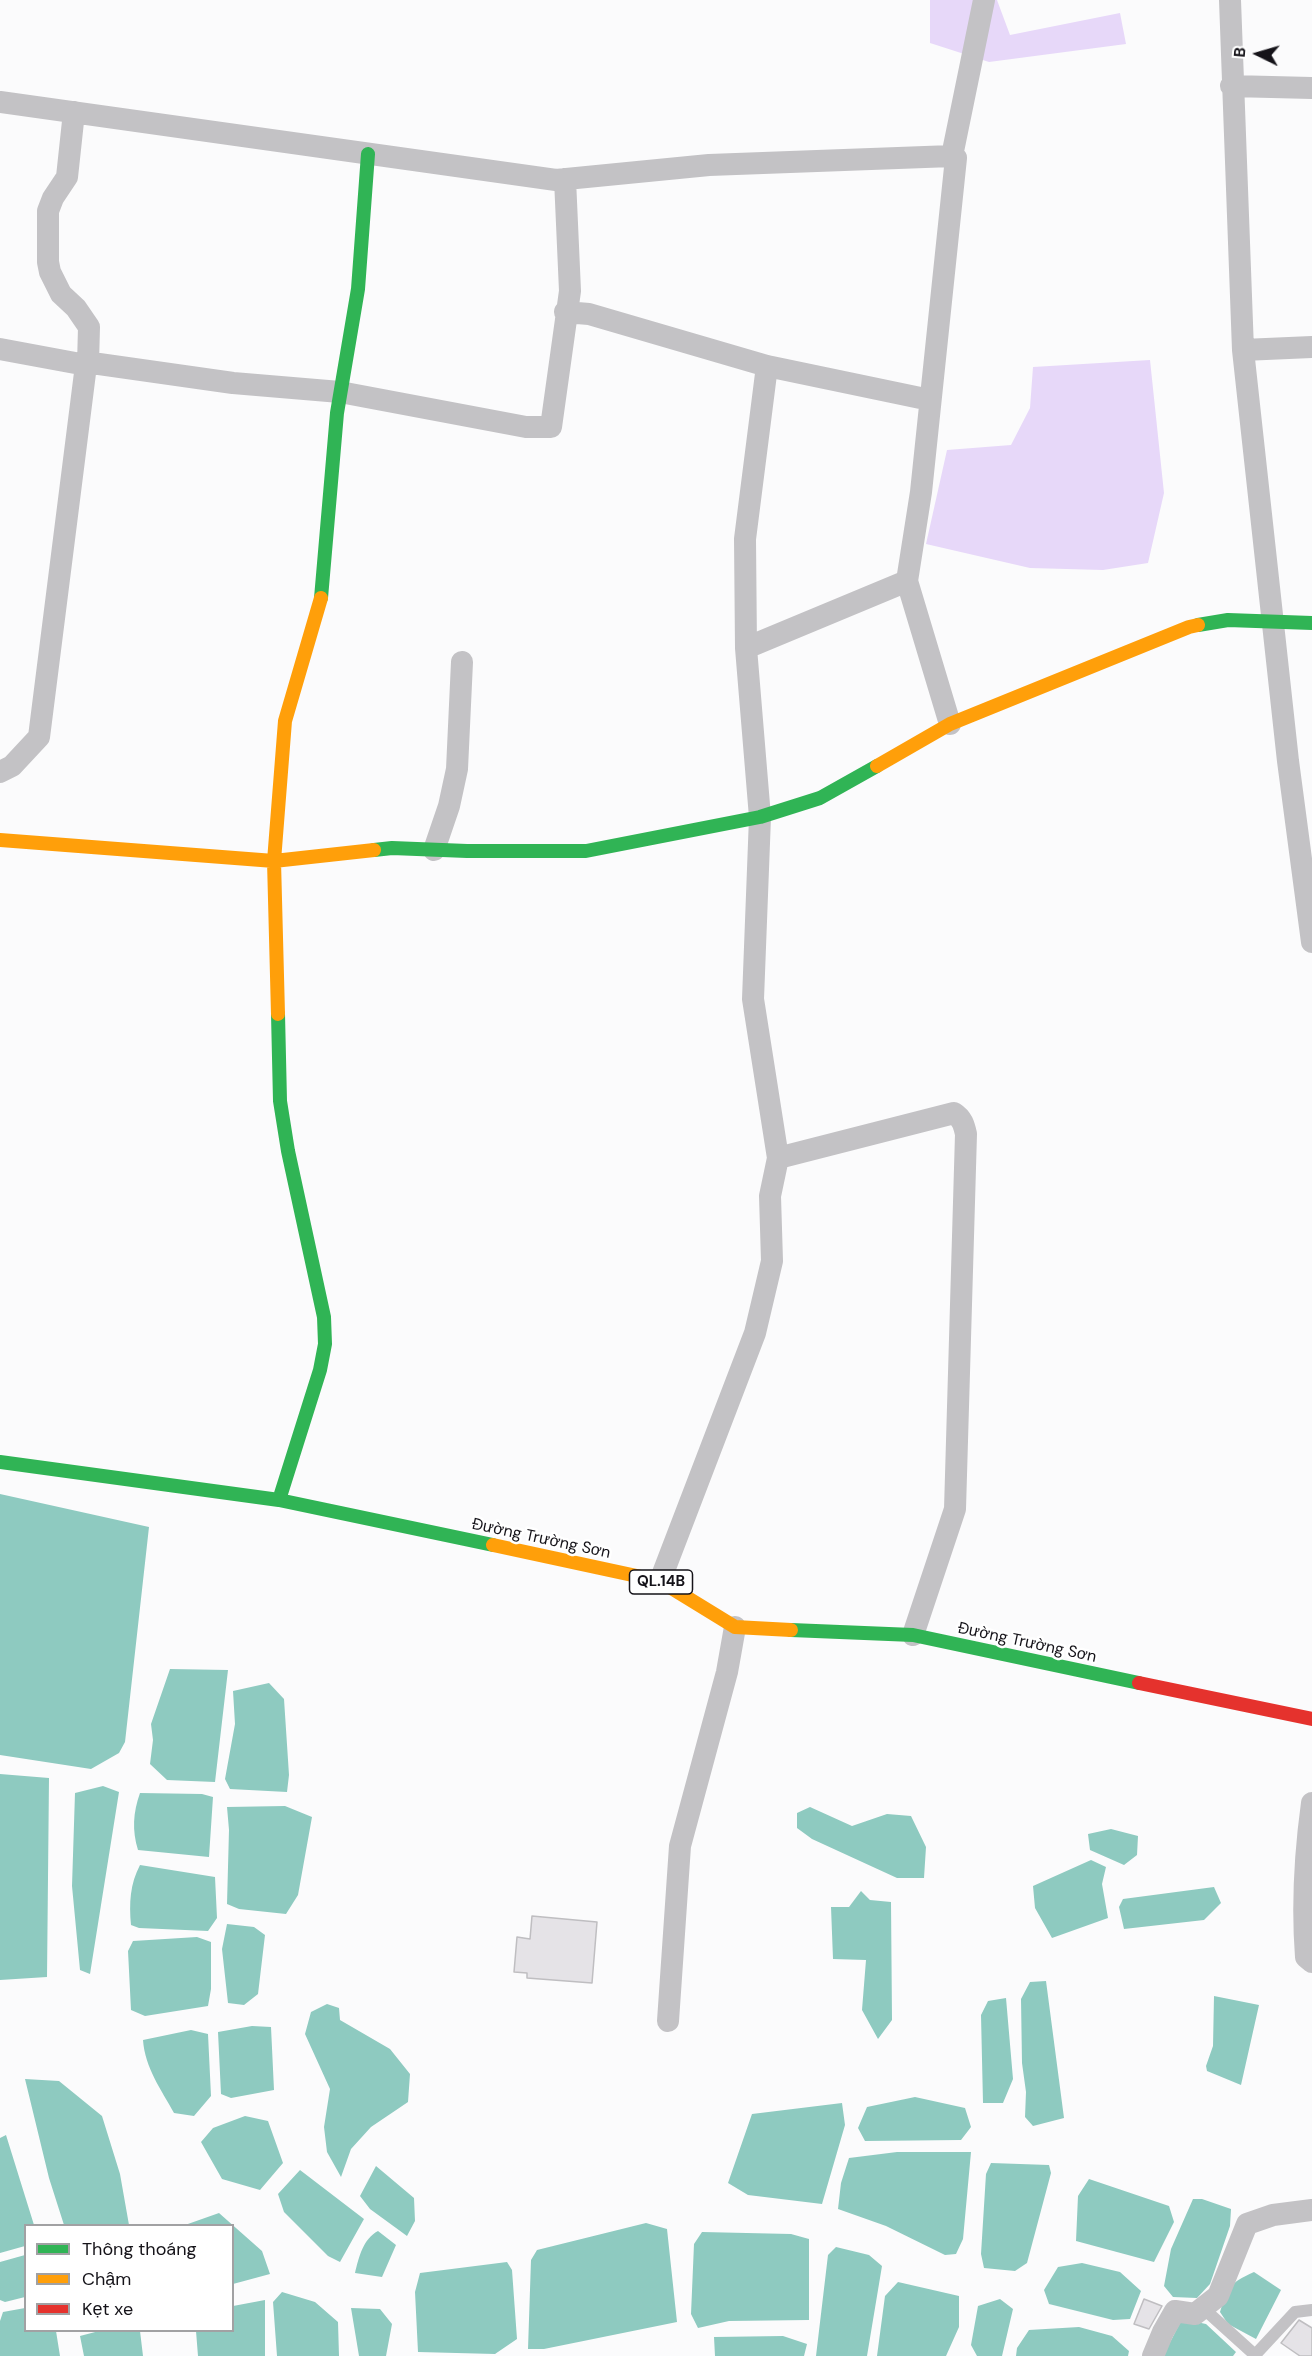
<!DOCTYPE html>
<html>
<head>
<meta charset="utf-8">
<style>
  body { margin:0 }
  #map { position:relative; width:1312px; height:2356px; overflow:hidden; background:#fbfbfc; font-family:"DM Sans",sans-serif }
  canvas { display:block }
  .legend { position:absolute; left:24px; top:2224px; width:210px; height:108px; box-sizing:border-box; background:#fff; border:2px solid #a1a1a3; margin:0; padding:8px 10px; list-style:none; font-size:18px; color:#151319 }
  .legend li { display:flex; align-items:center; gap:12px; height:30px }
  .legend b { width:30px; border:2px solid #a1a1a3 }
  .north { position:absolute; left:1228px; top:24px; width:60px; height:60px; -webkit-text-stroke:4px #fff; paint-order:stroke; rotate:275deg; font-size:16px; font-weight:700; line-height:24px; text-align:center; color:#151319 }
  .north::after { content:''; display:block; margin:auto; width:21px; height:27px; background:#151319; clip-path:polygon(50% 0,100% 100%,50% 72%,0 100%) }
</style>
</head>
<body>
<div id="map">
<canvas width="1312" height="2356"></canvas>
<ul class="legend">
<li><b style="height:8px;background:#30b455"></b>Thông thoáng</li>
<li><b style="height:8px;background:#ff9f0a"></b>Chậm</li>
<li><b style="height:8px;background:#e5322d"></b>Kẹt xe</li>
</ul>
<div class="north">B</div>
</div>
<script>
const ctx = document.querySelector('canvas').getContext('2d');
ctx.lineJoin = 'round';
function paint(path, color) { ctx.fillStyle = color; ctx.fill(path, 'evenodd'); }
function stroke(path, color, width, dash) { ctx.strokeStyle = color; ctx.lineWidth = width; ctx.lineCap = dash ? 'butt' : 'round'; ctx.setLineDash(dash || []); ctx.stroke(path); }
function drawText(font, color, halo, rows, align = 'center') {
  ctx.font = font + ' "DM Sans",sans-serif'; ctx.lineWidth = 5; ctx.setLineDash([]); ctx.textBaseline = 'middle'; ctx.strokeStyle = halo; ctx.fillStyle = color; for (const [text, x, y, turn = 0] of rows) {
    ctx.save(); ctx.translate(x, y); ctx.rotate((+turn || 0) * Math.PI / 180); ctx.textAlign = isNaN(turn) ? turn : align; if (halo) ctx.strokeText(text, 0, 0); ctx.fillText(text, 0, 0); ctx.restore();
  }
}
paint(new Path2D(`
  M930,0H997L1010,35L1120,13L1126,44L989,62L930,43Z
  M1150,360L1164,493L1148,563L1103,570L1030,568L926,544L947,450L1011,445L1030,408L1033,367Z`), '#e7d8f9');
paint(new Path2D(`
  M0,1494L149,1527L125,1742L119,1753L91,1769L0,1755Z
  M170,1669L228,1670L215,1782L167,1780L150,1764L153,1740L151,1724Z
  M269,1683L284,1699L289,1775L287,1792L230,1789L225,1779L235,1724L233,1691Z
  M0,1774L49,1778L47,1977L0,1980Z
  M103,1786L119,1792L90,1974L80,1970L72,1886L75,1793Z
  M140,1793L202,1794L213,1797L209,1857L138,1850C132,1830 133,1813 140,1793Z
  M285,1806L312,1817L298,1895L286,1914L239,1909L227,1904L229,1830L227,1807Z
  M810,1807L852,1826L887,1814L911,1816L926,1847L924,1878H897L812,1839L797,1828V1813Z
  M1111,1829L1138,1836L1137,1855L1124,1865L1090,1850L1088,1834Z
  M1091,1860L1106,1867L1102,1884L1108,1918L1052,1938L1035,1908L1033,1886Z
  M140,1865L215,1877L217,1918L208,1931L139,1928L131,1925C129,1903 130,1884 140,1865Z
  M1214,1887L1221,1903L1204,1920L1124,1929L1119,1907L1123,1899Z
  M861,1891L870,1900L891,1902L892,2020L878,2039L862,2010L866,1960L833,1959L831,1907H849Z
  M227,1924L254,1927L265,1935L258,1994L244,2005L228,2003L222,1949Z
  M197,1937L211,1942V1989L208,2006L145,2016L131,2010L128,1951L133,1941Z
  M1046,1981L1064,2118L1033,2126L1025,2117L1026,2092L1022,2063L1021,1999L1030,1982Z
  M1214,1996L1259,2005L1241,2085L1207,2071L1206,2066L1213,2046Z
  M1006,1998L1013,2079L1003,2103H983L981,2015L988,2001Z
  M327,2004L339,2008L340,2020L390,2049L410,2074L408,2102L371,2127L351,2149L341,2177L327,2152L324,2127L330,2089L305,2034L311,2012Z
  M252,2026L271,2027L274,2090L231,2098L221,2094L218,2032Z
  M191,2030L208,2034L211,2096L194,2116L174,2113C161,2089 145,2068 143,2040Z
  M25,2079L59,2081L102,2116L120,2174L129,2225H64L49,2178Z
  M915,2097L965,2108L971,2127L961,2140L865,2141L858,2128L867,2107Z
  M842,2103L845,2125L822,2204L748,2195L728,2183L752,2114Z
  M245,2116L268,2121L283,2163L260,2190L222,2179L201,2142L213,2128Z
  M6,2135L34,2225L26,2226L25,2246L0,2253V2138Z
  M897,2152H971L963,2239L956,2254L945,2255L886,2226L838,2209L841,2183L849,2158Z
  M991,2163L1049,2165L1051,2173L1027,2263L1015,2271L984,2268L981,2254L986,2174Z
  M376,2166L414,2198L415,2221L407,2236L370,2209L360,2196Z
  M300,2170L364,2219L340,2262L328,2256L284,2212L278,2194Z
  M1089,2179L1169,2206L1174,2222L1154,2262L1076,2241L1078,2196Z
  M1193,2199H1202L1231,2209L1230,2226L1210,2284L1197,2298L1173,2297L1164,2286L1171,2249Z
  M219,2213L262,2251L270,2274L233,2284L232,2226L185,2225Z
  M646,2223L667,2229L677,2322L544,2349H528L531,2260L537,2250Z
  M378,2231L396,2245L382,2277L355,2273C359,2257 363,2239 378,2231Z
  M702,2232L791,2234L809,2239V2320L729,2321L698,2328L691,2314L694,2244Z
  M836,2247L869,2255L882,2266L867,2356H816L828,2255Z
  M25,2255V2297L5,2302L0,2300V2262Z
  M507,2262L512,2270L517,2339L495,2354L418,2352L415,2292L420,2273Z
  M1082,2263L1120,2272L1141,2291L1130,2319L1113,2320L1049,2304L1044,2290L1058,2267Z
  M1254,2272L1281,2290L1256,2339L1228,2324L1220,2312C1228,2288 1229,2283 1254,2272Z
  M898,2282L959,2296V2327L946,2356H877L885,2296Z
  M282,2292L315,2302L338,2322L339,2356H277L273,2302Z
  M1000,2299L1013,2309L1002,2356H977L971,2345L978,2306Z
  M265,2300V2356H198L196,2331L232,2330L233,2306Z
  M25,2308L26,2330L56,2331L60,2356H0V2321L3,2312Z
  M351,2308L380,2309L392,2324L386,2356H359Z
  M1182,2319L1206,2324L1236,2352L1233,2356H1163Z
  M1079,2327L1112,2336L1129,2351L1128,2356H1016L1017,2348L1029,2330Z
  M99,2331H140L143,2356H84L80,2336Z
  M783,2336L807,2344L804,2356H715L714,2337Z`), '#8ecac0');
const building = new Path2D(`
  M532,1916L597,1922L592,1983L527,1978V1973L514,1972L517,1937L530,1939Z
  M1144,2299L1162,2306L1149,2329L1134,2324Z
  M1299,2320L1312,2328V2356H1300L1281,2343Z`);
paint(building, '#e5e3e7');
stroke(building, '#bfbec1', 1.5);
stroke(new Path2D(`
  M1203,2308L1255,2355L1295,2312L1312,2310`), '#c3c2c5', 12);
stroke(new Path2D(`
  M1230,0L1243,350L1288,761L1312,942
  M1231,86L1312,88
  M0,102L556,180L709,165L952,156
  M74,112L67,177L53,198L48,211V262L50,272L61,294L76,308L89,327L88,364
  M565,312L589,314L767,366L930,400
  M0,349L86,365
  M1243,350L1312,347
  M746,648L907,581
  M950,724L907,581L921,492L956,158L952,156L984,0
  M0,772L12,766L39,737L86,365L92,363L233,383L340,392L526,427H551L570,291L565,179
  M434,850L449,806L457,769L462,662
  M778,1158L954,1113C962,1118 964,1125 966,1134L955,1509L913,1635
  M660,1581L755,1333L772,1261L770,1196L778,1158L753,999L760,817L746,648L745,539L767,366
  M1312,1803C1305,1854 1302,1905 1306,1957L1312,1962
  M668,2021L680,1846L727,1672L735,1627
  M1153,2356L1163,2332L1175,2311L1195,2314L1218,2296L1247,2224L1273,2215L1312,2210`), '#c3c2c5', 22);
stroke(new Path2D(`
  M321,598L337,413L358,289L368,154
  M1198,625L1228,620L1312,623
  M374,850L392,848L467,851H586L760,817L820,798L877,766
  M278,1014L280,1101L288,1151L324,1317L325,1344L320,1370L279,1500
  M0,1462L279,1500L493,1545
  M791,1630L913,1635L1139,1683`), '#30b455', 14);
stroke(new Path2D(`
  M877,766L950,724L1189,627L1198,625
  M0,840L274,861L374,850
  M278,1014L274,861L285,721L321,598
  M493,1545L660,1581L735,1627L791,1630`), '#ff9f0a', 14);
stroke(new Path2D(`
  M1139,1683L1312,1719`), '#e5322d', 14);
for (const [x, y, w] of [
  [661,1582,63]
]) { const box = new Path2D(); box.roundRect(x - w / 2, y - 12, w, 24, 4.5); ctx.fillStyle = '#fff'; ctx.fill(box); stroke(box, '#151319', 1.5); }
drawText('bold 15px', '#151319', null, [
  ["QL.14B",661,1582]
]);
drawText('16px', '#151319', '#fff', [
  ["Đường Trường Sơn",541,1539,12],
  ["Đường Trường Sơn",1027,1643,12]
]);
</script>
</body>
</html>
